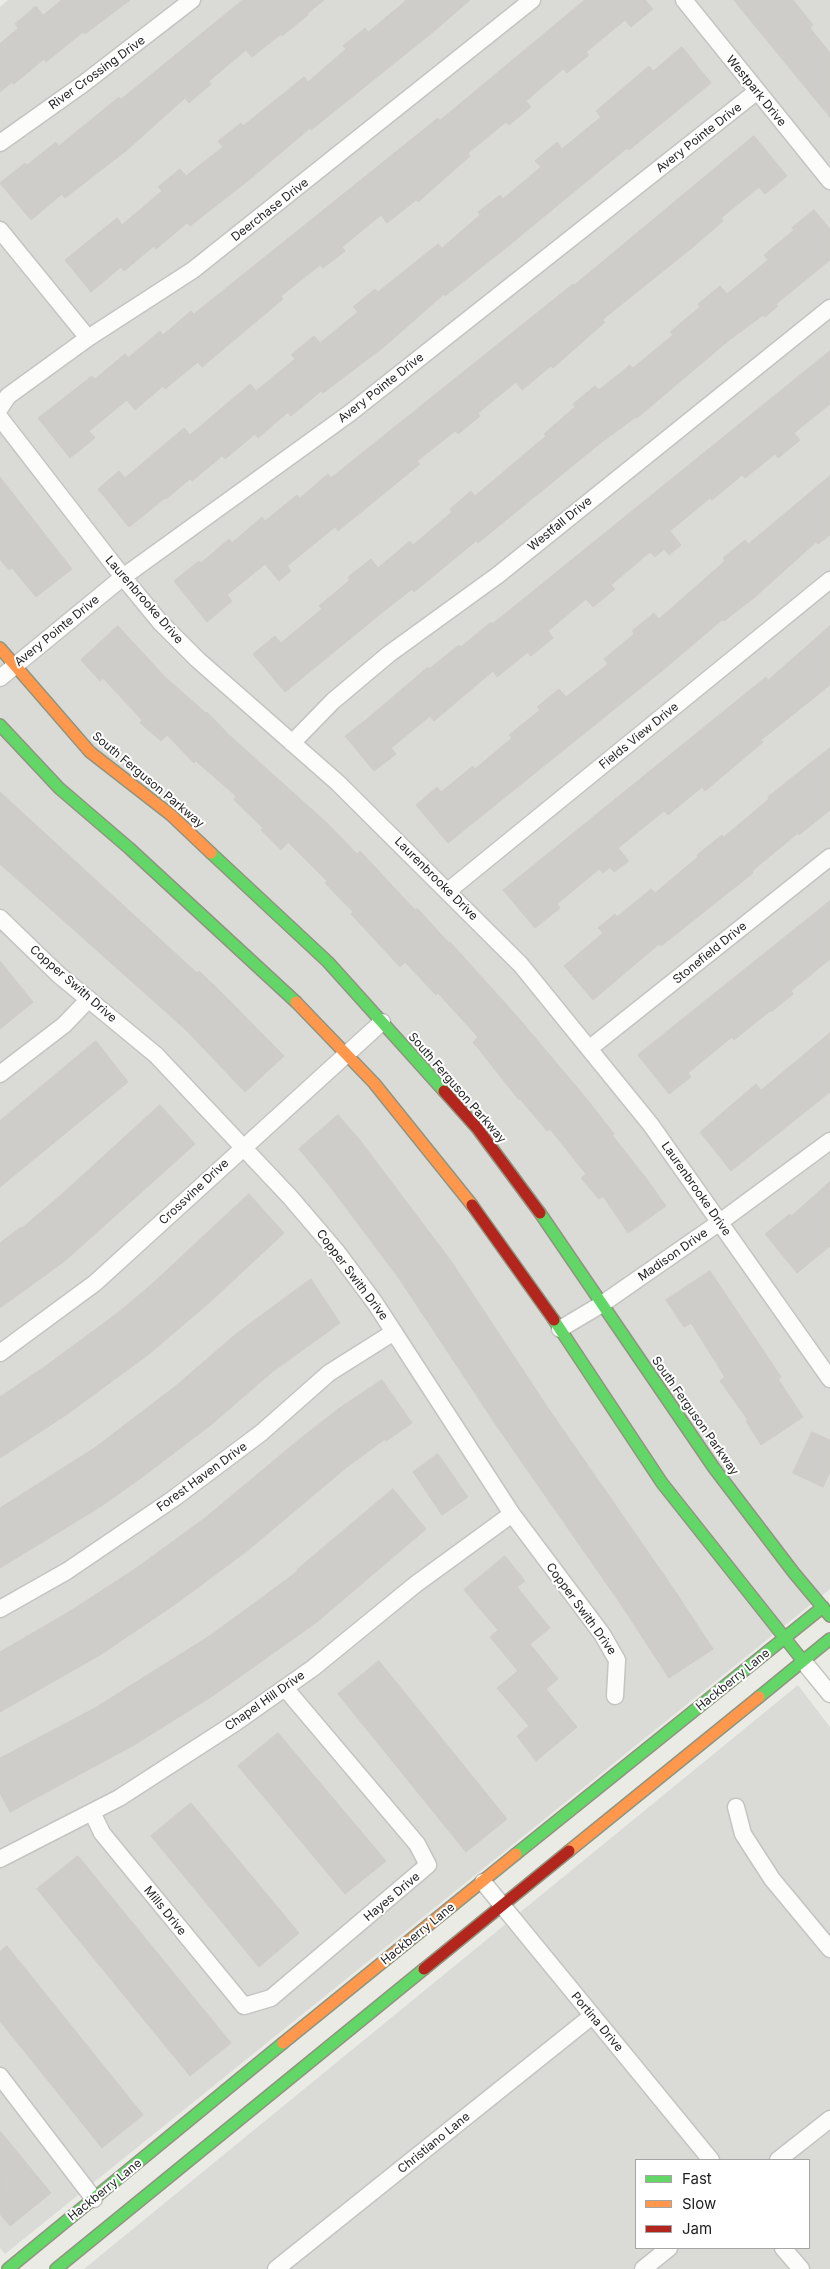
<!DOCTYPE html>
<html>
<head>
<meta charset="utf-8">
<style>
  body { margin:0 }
  #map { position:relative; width:830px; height:2269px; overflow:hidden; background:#ebebe6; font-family:Inter,sans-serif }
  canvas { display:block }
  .legend { position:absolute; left:635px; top:2159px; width:175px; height:90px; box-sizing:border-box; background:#fff; border:1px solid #a5a5a5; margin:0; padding:6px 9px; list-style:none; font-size:15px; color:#1d1d1d }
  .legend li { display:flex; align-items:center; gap:10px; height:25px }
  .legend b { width:25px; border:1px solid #a5a5a5 }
</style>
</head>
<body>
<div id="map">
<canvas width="830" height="2269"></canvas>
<ul class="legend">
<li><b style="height:6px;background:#63d668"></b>Fast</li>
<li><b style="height:6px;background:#ff974d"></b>Slow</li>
<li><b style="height:6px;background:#b3261e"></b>Jam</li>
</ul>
</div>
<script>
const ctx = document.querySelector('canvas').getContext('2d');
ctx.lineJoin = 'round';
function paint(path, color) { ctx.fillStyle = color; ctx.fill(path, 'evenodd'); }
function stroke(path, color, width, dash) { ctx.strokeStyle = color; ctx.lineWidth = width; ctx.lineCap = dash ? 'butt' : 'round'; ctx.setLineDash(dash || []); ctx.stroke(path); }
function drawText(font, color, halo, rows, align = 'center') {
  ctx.font = font + ' Inter,sans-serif'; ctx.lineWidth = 4; ctx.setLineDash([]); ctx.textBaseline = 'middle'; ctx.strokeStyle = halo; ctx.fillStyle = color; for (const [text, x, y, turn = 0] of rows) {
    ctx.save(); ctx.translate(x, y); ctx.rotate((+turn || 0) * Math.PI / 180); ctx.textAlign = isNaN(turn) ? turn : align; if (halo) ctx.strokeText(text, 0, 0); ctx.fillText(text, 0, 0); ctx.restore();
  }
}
paint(new Path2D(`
  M8,0H830V1589L5,2254L0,2248V7Z
  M798,1685L830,1727V2269H84ZM636,2160H809V2248H636Z`), '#dadad7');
const building = new Path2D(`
  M62,0H130L85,34L83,32L46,62L44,59L14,84L12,82L0,92V44L18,28L15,24L36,6L43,15Z
  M243,0H324L307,14L308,15L282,36L281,34L252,57L246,50L209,81L211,84L189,103L185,98L127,150L65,198L62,194L31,220L0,183L25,163L27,165L56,142L59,146L119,97L121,99Z
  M407,0H470L433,32L311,130L310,128L250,179L190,226L187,223L156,249L154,246L124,271L121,267L91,292L65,260L117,218L122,225L162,191L158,187L180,169L186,176L223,147L218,141L241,123L243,126L304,77L308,82L346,49L343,46L365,28L368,32Z
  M585,0H645L653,9L631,27L625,20L586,52L589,55L567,73L563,69L526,101L531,107L509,125L506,122L468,153L470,156L418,202L416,200L387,223L381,215L342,247L345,251L323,268L320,265L281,296L283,299L202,367L198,362L165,389L163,386L135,410L127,400L89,431L95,438L70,458L38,418L92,376L95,379L125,354L128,358L160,331L163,335L191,311L194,314L438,118L440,120Z
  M734,0H793L813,25L810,28L830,53V117Z
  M682,47L711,83L629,150L627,148L507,247L445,296L444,294L385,346L323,393L321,391L291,416L288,412L258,438L255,434L225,459L222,456L192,481L190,479L166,499L165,498L129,527L98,489L119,471L125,478L184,428L190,435L250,384L256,391L295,359L291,355L314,336L320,343L358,312L353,307L375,289L378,292L438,244L442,248L480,215L478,212L500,195L503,199L541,167L535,161L557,142L562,149L601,117L596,111L649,66L653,71Z
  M754,136L787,176L765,194L759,187L721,218L723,221L693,247L602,320L605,322L553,368L551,366L522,390L516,382L478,413L480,416L458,434L455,431L417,461L420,464L338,531L335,527L287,566L291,571L279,581L265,564L227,595L232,601L207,622L174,581L199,561L201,563L229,539L232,543L262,517L265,521L297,495L300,498L328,474L331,478L573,284L574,285Z
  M814,210L830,229V260L776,304L778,306L765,317L763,315L728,341L637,418L636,417L603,441L478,543L476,541L414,592L412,589L379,615L285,692L253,654L275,636L281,643L322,609L319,606L350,580L348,577L371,559L378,568L410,541L413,545L452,512L450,509L471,491L475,496L546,436L544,434L575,407L573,404L595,386L599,390L630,365L633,368L673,335L670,332L700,307L698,304L720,286L727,294L768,260L764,255L794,230L792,228Z
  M830,351V404L794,433L800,440L778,458L775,454L745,478L742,475L712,500L710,498L670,531L681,545L669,555L664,549L655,557L650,552L611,585L615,589L593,607L586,599L548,631L553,638L531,656L528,652L497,677L493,671L434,721L430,716L391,748L396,754L374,771L345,736L367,719L428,667L429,669L459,645L461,647L491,622L492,624Z
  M830,476V535L818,544L816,542L755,597L724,621L723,619L663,670L448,843L416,805L437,787L441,792L473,766L475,769L512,738L509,735L540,710L537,707L559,689L566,697L608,664L604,659L634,634L632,631L654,613L659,619L725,561L723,558L745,540L748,544Z
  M0,477L72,569L36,597L12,568L9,570L0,559Z
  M118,626L165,677L206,713L207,712L229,735L327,823L357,854L360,851L415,910L417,908L449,943L450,942L515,1014L586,1098L614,1134L612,1135L646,1178L666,1206L628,1233L603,1196L599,1199L581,1178L586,1174L550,1129L547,1131L520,1099L519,1100L473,1042L478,1037L438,993L436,995L405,962L400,967L351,914L353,912L325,883L327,881L288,842L281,850L261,830L263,828L234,800L236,796L196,761L194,763L167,735L161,741L140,723L142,720L103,678L100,681L81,660Z
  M830,626V685L761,740L763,742L705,791L702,787L668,815L664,811L618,848L629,861L614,872L610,867L603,873L599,869L557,904L560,908L535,928L503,890L766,677L768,680Z
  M830,748V810L799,835L798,833L752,871L753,873L661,946L659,944L593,1000L564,966L603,933L598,928L615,914L617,917L651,889L655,893L698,857L697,855L722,835L724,837L769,799L768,797Z
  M0,792L197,973L199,971L222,993L284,1056L245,1092L185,1029L0,864Z
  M830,901V959L791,991L793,994L771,1012L770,1011L734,1040L732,1037L688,1073L691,1077L669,1094L638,1055Z
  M0,961L33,1002L0,1029Z
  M830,1033V1092L731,1171L700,1132L756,1084L761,1090Z
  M96,1041L128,1082L0,1187V1121Z
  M160,1105L195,1144L66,1260L0,1308V1243L21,1227L22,1228L61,1195Z
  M338,1115L359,1139L451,1261L548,1408L673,1588L713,1649L669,1678L622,1606L496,1425L400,1280L328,1184L299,1149Z
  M830,1182V1246L797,1273L765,1234L790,1214L791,1216Z
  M249,1194L284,1233L210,1302L149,1354L66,1415L0,1458V1397L47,1365L119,1312L152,1284Z
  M710,1271L781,1377L778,1379L803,1417L761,1445L746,1421L748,1420L720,1381L725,1377L691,1323L684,1327L666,1300Z
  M311,1279L340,1323L272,1372L212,1424L141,1478L100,1507L0,1568V1508L96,1447L177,1385L236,1334Z
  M382,1380L412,1423L386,1441L385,1439L347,1467L247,1551L177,1603L100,1655L0,1712V1652L72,1610L135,1569L205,1518L301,1438L341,1407Z
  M812,1432L830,1440V1472L823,1487L793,1473Z
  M438,1454L468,1497L442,1515L413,1472Z
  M393,1489L426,1529L317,1622L214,1695L134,1745L10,1812L0,1793V1758L95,1708L211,1635L298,1571L297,1570Z
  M505,1556L525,1581L517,1587L550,1628L530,1644L558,1679L546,1689L577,1727L536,1761L517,1736L529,1726L497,1688L518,1671L490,1637L498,1630L464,1590Z
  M379,1661L507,1819L466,1852L338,1694Z
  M278,1733L386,1861L345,1894L238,1766Z
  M191,1803L299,1933L259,1967L151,1836Z
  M78,1856L231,2043L190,2076L37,1889Z
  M7,1946L143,2115L102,2148L0,2021V1952Z
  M0,2131L51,2193L10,2226L0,2214Z`);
paint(building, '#cecdc9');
stroke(building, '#cecdc7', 1);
const street = new Path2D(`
  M684,0L830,181
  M0,143L83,84L192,0
  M0,230L88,338
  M0,408L8,396L88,338L193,270L532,0
  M0,418L123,577L160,622L198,660L338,783L521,965L651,1125L830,1379
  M0,678L123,577L350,413L756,92
  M292,743L333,701L389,654L498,575L830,308
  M448,891L830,580
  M0,918L59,975L156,1055L290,1197L337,1252L375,1303L512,1514L602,1634L617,1660L615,1696
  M590,1048L830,857
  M0,1074L64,1025L89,999
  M560,1329L602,1304L720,1222L830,1141
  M0,1353L95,1283L382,1022
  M0,1609L67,1571L173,1499L261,1433L329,1373L394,1332
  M803,1661L830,1694
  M736,1807L743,1834L772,1879L830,1949
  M92,1812L102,1833L244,2006L271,1998L428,1865L417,1844L285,1688
  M0,1859L119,1798L235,1723L313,1668L416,1584L512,1514
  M483,1882L711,2160
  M0,2076L94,2199
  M778,2160L830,2119
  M783,2248L801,2269
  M276,2269L592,2016
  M643,2269L669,2248`);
const fast = new Path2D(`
  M0,725L59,788L129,848L296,1002
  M211,853L328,962L444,1091
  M540,1213L714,1468L794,1573L830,1616
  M554,1320L662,1483L803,1661
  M759,1697L830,1639
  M516,1854L823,1607
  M8,2269L283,2043
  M56,2269L424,1969`);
const slow = new Path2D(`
  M0,648L90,752L171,815L211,853
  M296,1002L374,1083L472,1205
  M569,1851L759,1697
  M283,2043L516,1854`);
const jam = new Path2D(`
  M444,1091L477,1128L540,1213
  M472,1205L554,1320
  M424,1969L569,1851`);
stroke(street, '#c4c4c2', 19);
stroke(fast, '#8f957e', 14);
stroke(slow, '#8f957e', 14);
stroke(jam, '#8f957e', 14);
stroke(street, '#fcfcfb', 16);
stroke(fast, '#63d668', 11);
stroke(slow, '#ff974d', 11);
stroke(jam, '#b3261e', 11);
drawText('12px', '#1d1d1d', '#fff', [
  ["River Crossing Drive",97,73,-36],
  ["Westpark Drive",756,91,51],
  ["Avery Pointe Drive",699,138,-38],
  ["Deerchase Drive",270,210,-38],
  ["Avery Pointe Drive",381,388,-38],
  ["Westfall Drive",560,524,-39],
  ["Laurenbrooke Drive",144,600,49],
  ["Avery Pointe Drive",57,631,-39],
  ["Fields View Drive",639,736,-39],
  ["South Ferguson Parkway",148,780,40],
  ["Laurenbrooke Drive",436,879,45],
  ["Stonefield Drive",710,953,-39],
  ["Copper Swith Drive",73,984,41],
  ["South Ferguson Parkway",457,1088,49],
  ["Laurenbrooke Drive",696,1189,55],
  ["Crossvine Drive",194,1192,-43],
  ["Madison Drive",673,1255,-35],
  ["Copper Swith Drive",352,1275,53],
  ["South Ferguson Parkway",695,1416,55],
  ["Forest Haven Drive",202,1477,-36],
  ["Copper Swith Drive",581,1609,54],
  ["Hackberry Lane",733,1680,-39],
  ["Chapel Hill Drive",265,1701,-35],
  ["Hayes Drive",392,1897,-40],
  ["Mills Drive",165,1911,51],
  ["Hackberry Lane",418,1934,-39],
  ["Portina Drive",597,2022,50],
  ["Christiano Lane",434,2143,-39],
  ["Hackberry Lane",105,2190,-39]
]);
</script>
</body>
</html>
